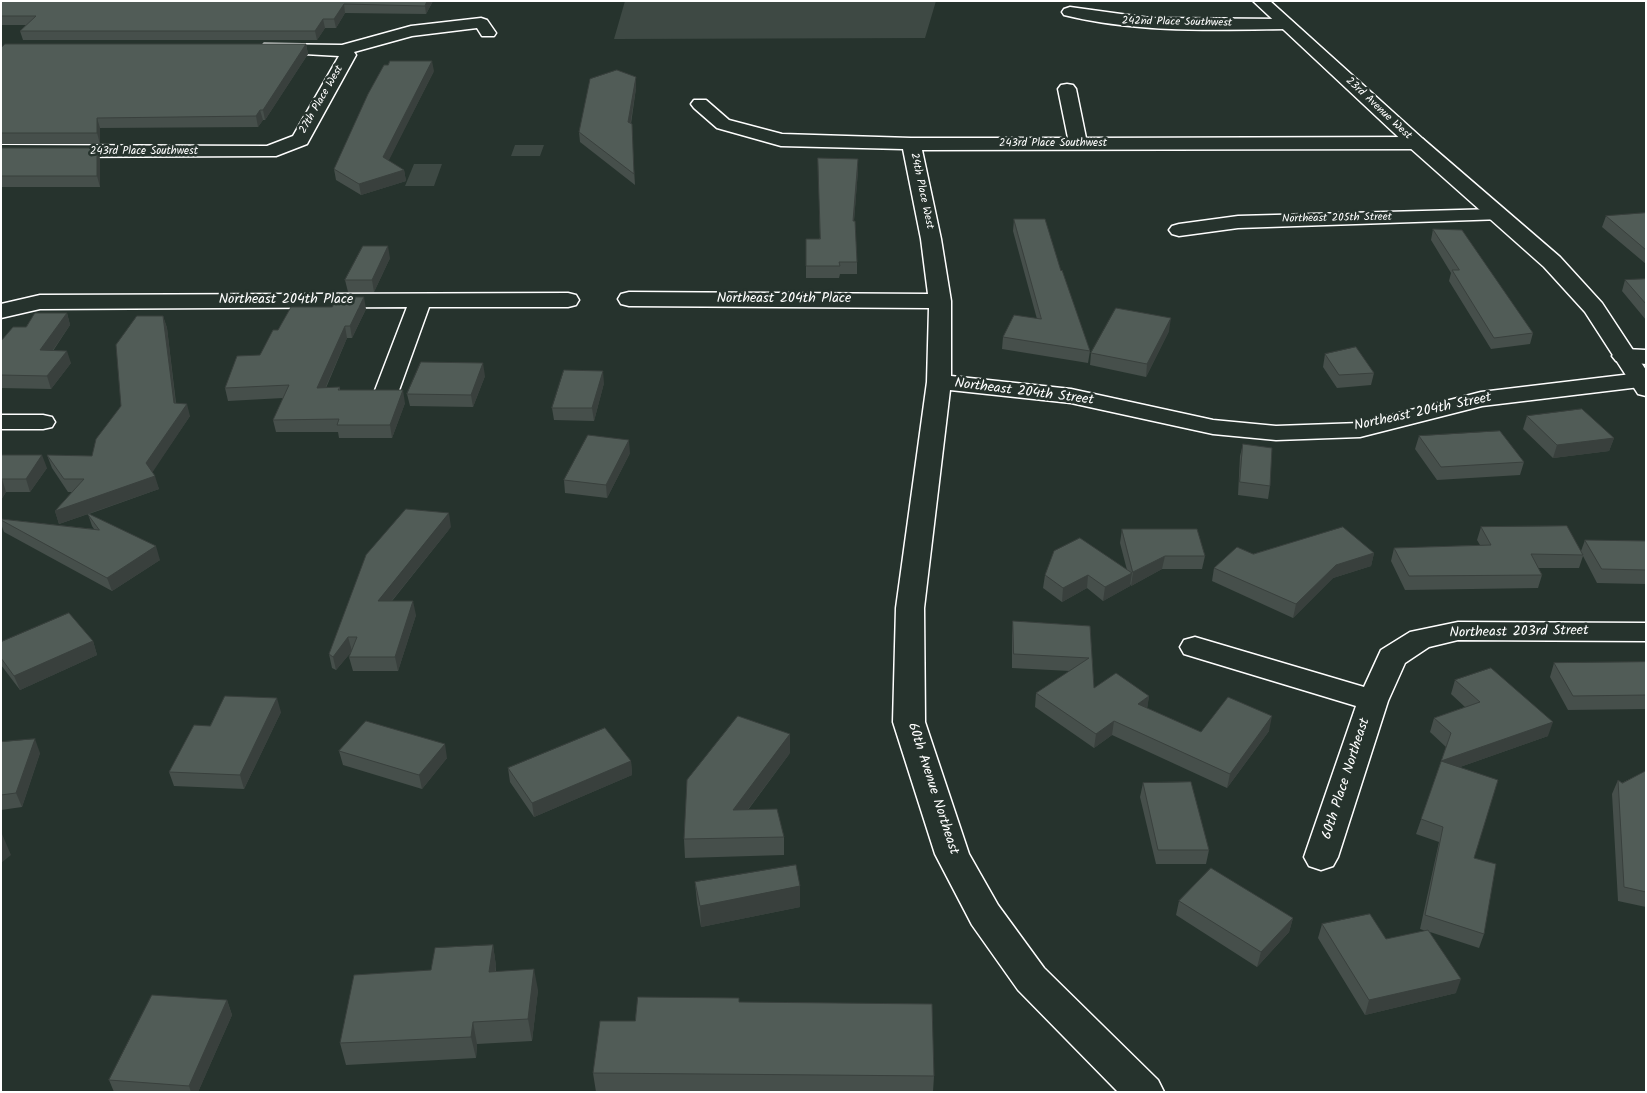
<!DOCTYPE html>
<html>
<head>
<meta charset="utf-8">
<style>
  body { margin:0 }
  #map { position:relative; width:1647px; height:1093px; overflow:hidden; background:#26332d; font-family:Kalam,sans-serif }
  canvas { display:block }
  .frame { position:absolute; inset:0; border:2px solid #fff; pointer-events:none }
</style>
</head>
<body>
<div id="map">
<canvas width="1647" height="1093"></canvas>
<div class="frame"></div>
</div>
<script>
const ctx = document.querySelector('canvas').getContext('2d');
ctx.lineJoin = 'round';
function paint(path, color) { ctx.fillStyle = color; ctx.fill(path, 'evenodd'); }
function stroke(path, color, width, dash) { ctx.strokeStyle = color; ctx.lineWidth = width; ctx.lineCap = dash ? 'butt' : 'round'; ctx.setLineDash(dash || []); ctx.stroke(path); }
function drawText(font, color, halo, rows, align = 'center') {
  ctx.font = font + ' Kalam,sans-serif'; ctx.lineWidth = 5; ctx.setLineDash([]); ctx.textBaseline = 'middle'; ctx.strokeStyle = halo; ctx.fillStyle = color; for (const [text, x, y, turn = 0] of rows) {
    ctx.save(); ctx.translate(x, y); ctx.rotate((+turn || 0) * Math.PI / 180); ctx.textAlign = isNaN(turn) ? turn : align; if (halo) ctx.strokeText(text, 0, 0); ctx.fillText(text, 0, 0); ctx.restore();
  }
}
paint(new Path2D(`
  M625,1H936L925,38L614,39Z
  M515,145H544L540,156H511Z
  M414,164H442L434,186H405Z`), '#3e4944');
const street = new Path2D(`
  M1070,7L1150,18L1286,19L1294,24L1286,29C1212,30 1137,33 1064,15L1062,12L1064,9Z
  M481,18L487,20L496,33L494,36H482L477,28L412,36L354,52L356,55L307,144L276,156L1,157V145L267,146L293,136L339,56L270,52L264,50L262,47L264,44L342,45L411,26Z
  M1067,84L1073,85L1076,89L1086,138L1416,137L1423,139L1425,143L1423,147L1416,149L922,150L941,239L951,301V376L1071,389L1213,420L1276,426L1360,423L1481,392L1640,373L1646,374V386L1640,387L1482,406L1360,437L1276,440L1213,434L1071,403L950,390L924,608L925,722L969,854L998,905L1044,968L1158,1080L1164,1092H1118L1018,990L972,925L935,854L893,722L896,608L927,382L929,308L629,306L621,304L618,299L621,294L629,292L928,294L921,239L903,149L781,146L717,128L694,108L691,104L694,100H706L729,120L782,134L911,138H1068L1058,89L1061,85Z
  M1496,209L1503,211L1506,215L1503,219L1238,228L1179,236L1172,234L1169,230L1172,226L1179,224L1238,216Z
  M568,293L576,295L579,300L576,305L568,307H429L398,393L395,398L386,400L377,398L374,393L407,307L40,309L1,318V304L40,295Z
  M1624,349L1646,350V364L1616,361L1612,356L1616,351Z
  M1,415H43L52,417L55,422L52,427L43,429H1Z
  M1458,622L1646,623V641L1458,640L1429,647L1405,663L1388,701L1338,857L1333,866L1321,870L1309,866L1304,857L1356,706L1184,654L1180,647L1184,640L1195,637L1364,687L1381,650L1410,632Z`);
const secondary = new Path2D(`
  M1253,1H1270L1423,139L1560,257L1602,303L1646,370V396L1638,394L1585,312L1544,267L1409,147Z`);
stroke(street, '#fff', 3);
stroke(secondary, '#fff', 3);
paint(street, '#26332d');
paint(secondary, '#26332d');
paint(new Path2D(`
  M1,1H433L426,14L345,13L336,28H325L317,40H23L20,31L26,25H1Z
  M306,44L308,54L265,120H263L258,127L100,128V144H1V48Z
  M434,71L388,161L404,170L406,181L361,195L336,180L334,169Z
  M636,88L631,124L632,135L635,185L580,142L579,132Z
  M1,148H97L100,159V187H1Z
  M858,170L854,221L857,262V274H840L839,278H806V239H819Z
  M1646,213V264L1602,227L1606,216Z
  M1014,219L1061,271L1090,351L1088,363L1002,349L1003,337L1037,319L1013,231Z
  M1433,229L1533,333L1530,344L1491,349L1449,281L1451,273L1431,240Z
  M390,258L374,292H348L345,280Z
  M1646,279V320L1622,291L1625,280Z
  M366,309L352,338H347L326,388L340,387V390L405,403L392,438H339L338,432H276L273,420L283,398L228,401L225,388L260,355L278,330Z
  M67,313L70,325L53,351L71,363L51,389L1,388V341L26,327Z
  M163,316L167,328L176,403L190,416L152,472L159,489L89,514L160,560L112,591L4,532L1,524V519L94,529L92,526L88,514L59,524L55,511L72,492H68L52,468L47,455L92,456L121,406Z
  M1169,331L1146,377L1090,365L1091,353Z
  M1325,354L1374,373L1371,385L1337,388L1323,367Z
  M485,376L473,407L410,406L407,394Z
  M604,383L594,421L554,420L552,408Z
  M1527,416L1614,438L1609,451L1553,458L1523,429Z
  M1419,436L1524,462L1520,475L1437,480L1415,449Z
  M1243,444L1270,486L1268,499L1238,495L1240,456Z
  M630,453L607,498L565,493L564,480Z
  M1,455L47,468L30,492H6L1,500Z
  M451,527L392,601L416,615L398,671H353L349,657L352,651L336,670L332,668L329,654Z
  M1481,527L1581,551L1585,540L1646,541V584L1597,583L1583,556L1579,568H1538L1542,575L1538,588L1405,590L1391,561L1394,548L1480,545L1477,540Z
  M1122,529L1205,556L1202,569H1162L1131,586L1130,584V586L1103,601L1087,588L1062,602L1043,588L1045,575L1127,570L1120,543Z
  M1374,553L1371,566L1333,578L1293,618L1212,581L1214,568L1253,554Z
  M1013,621L1090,626L1094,688L1149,696L1147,708L1201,732L1269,731L1227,788L1112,735L1094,748L1035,707L1036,693L1070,671L1012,668V635Z
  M93,641L97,655L20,690L1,665V642Z
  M1646,662V709L1568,710L1550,677L1554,663Z
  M1455,680L1548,736L1460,767L1474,858L1484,934L1479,948L1430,932L1456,993L1365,1015L1318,938L1322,924L1386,939L1426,931L1420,929L1439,842L1416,834L1446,747L1430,732L1434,718L1465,707L1451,694Z
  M281,712L244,789L174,786L169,772L210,726Z
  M1,742L40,753L22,807L1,810Z
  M339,751L447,758L422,789L343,765Z
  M790,753L748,810L784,837V855L685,858L684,839Z
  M631,761L632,775L534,817L510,782L508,768Z
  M1646,771V907L1618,901L1612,794L1618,780L1622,783Z
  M1143,783L1209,850L1206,864H1156L1140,797Z
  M695,882L800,907L701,927L697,903Z
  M1179,901L1293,918L1289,932L1257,967L1176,915Z
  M493,945L496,966V971L538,990L532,1041L477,1044L476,1058L346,1065L340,1043L431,970Z
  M739,998V1002L934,1076L933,1092H596L593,1073L635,1021Z
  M227,1000L232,1015L198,1092H114L109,1080Z`), '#464f4b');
paint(new Path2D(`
  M427,1H433L426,14L425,6Z
  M344,4L345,13L336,28L334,19Z
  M323,19L325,28L317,40L315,31Z
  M306,44L308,54L265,120L263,110Z
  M432,61L434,71L385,168L383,157Z
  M636,77V88L629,132L628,122Z
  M260,110L263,120L258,127L256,116Z
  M97,118L100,128V144L97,133Z
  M97,148L100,159V187L97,176Z
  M858,159V170L853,232V221Z
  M404,170L406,181L361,195L359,184Z
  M388,246L390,258L374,292L372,280Z
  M364,297L366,309L352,338L350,326Z
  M67,313L70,325L44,363L40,350Z
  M163,316L167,328L177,416L174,403Z
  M1171,318L1169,331L1146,377L1147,364Z
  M345,326L347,338L320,400L317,388Z
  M67,351L71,363L51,389L47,376Z
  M483,363L485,376L473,407L471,395Z
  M603,371L604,383L594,421L592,408Z
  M403,390L405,403L392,438L390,425Z
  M187,404L190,416L150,476L146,463Z
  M1614,438L1609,451L1553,458L1557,445Z
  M629,440L630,453L607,498L606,485Z
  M42,455L47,468L30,492L26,479Z
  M155,476L159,489L59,524L55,511Z
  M2,479L6,492L1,500V479Z
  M449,513L451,527L381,614L378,601Z
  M156,546L160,560L112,591L107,578Z
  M1374,553L1371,566L1333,578L1293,618L1296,604L1336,565Z
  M1165,556L1162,569L1131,586L1133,572Z
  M1132,573L1130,586L1103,601L1105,587Z
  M1088,575L1087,588L1062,602L1063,588Z
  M413,601L416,615L398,671L395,657Z
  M348,637L352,651L336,670L333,657Z
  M93,641L97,655L20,690L14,676Z
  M1149,696L1147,710L1138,704Z
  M277,698L281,712L244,789L240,775Z
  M1272,716L1269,731L1227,788L1230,774Z
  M1114,721L1112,735L1094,748L1096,734Z
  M1553,722L1548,736L1437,775L1441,761Z
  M790,734V753L734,828L733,810Z
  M35,739L40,753L22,807L16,793Z
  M445,744L447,758L422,789L419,775Z
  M631,761L632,775L534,817L532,803Z
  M2,834L11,855L1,863V835Z
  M800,886V907L701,927L700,906Z
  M1293,918L1289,932L1257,967L1261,952Z
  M493,945L496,966L493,993L489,972Z
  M534,969L538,990L532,1041L528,1019Z
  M1461,979L1456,993L1365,1015L1369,1000Z
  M227,1000L232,1015L198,1092H191L189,1086Z
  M473,1022L477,1044L476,1058L471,1037Z`), '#39403d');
const building = new Path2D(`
  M1,1H427L425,6L344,4L334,19H323L315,31H20L36,16H1Z
  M5,44H306L263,110H260L256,116L97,118V133H1V48Z
  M390,61H432L383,157L404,170L359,184L334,169L368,94L384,65H388Z
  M617,70L636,77L628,122L632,124L634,174L579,132L590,79Z
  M1,148H97V176H1Z
  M818,158L858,159L853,221H855L857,262H839L840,266H806V239H820Z
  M1646,213V250L1606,216Z
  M1014,219H1045L1061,271L1062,270L1090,351L1003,337L1014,315L1041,319Z
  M1433,229L1462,230L1533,333L1494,338L1452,270H1459Z
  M363,246H388L372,280H345Z
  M1646,279V304L1625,280Z
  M337,297H364L350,326H345L317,388L340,387L338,390H403L390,425H337L339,419L273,420L289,385L225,388L237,356L260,355L273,330H278L291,307H332Z
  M1116,308L1171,318L1147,364L1091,353Z
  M35,313H67L40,350L67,351L47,376L1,375V341L13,327H26Z
  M137,316H163L174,403L187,404L146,463L155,476L55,511L84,479H64L47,455L92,456L96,439L121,406L116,345Z
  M1356,347L1374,373L1339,375L1325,354Z
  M421,362L483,363L471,395L407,394Z
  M564,370L603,371L592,408H552Z
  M1582,409L1614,438L1557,445L1527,416Z
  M1500,431L1524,462L1441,467L1419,436Z
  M588,435L629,440L606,485L564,480Z
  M1243,444L1272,448L1270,486L1240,482Z
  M1,455H42L26,479H1Z
  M406,509L449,513L378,601H413L395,657H349L357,637H348L333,657L329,654L366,555Z
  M87,513L156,546L107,578L1,520V519L99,530Z
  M1567,526L1583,555L1531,554L1542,575L1409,576L1394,548L1491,545L1481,527Z
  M1343,527L1374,553L1336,565L1296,604L1214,568L1237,547L1253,554Z
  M1122,529H1197L1205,556H1165L1133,572Z
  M1080,538L1132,573L1105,587L1088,575L1063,588L1045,575L1054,551Z
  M1585,540L1646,541V570L1602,569Z
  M69,613L93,641L14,676L1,658V642Z
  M1013,621L1090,626L1094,688L1116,673L1149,696L1138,704L1201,732L1228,697L1272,716L1230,774L1114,721L1096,734L1036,693L1089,658L1014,654Z
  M1646,662V695L1573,696L1554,663Z
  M1491,668L1553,722L1441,761L1498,780L1474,858L1496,864L1484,934L1425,915L1443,827L1421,819L1451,733L1434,718L1480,702L1455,680Z
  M225,696L277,698L240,775L169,772L194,725L210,726Z
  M738,716L790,734L733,810L777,809L784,837L684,839L687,780Z
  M366,721L445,744L419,775L339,751Z
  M605,728L631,761L532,803L508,768Z
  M35,739L16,793L1,795V742Z
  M1646,771V892L1624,887L1618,780L1622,783Z
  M1191,782L1209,850H1158L1143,783Z
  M796,865L800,886L700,906L695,882Z
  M1211,868L1293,918L1261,952L1179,901Z
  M1370,914L1386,939L1428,930L1461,979L1369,1000L1322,924Z
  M493,945L489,972L534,969L528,1019L473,1022L471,1037L340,1043L354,975L431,970L435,948Z
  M152,995L227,1000L189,1086L109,1080Z
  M638,997L739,998V1002L932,1004L934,1076L593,1073L600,1021H635Z`);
paint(building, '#515c57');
stroke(building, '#39403d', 1);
drawText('11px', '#fff', '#26332d', [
  ["242nd Place Southwest",1177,23,1],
  ["27th Place West",322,100,-60],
  ["23rd Avenue West",1378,109,43],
  ["243rd Place Southwest",1053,144],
  ["243rd Place Southwest",144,152],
  ["24th Place West",921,191,78],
  ["Northeast 205th Street",1337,219,-1]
]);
drawText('14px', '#fff', '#26332d', [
  ["Northeast 204th Place",784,300],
  ["Northeast 204th Place",286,301],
  ["Northeast 204th Street",1024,393,7],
  ["Northeast 204th Street",1423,413,-12],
  ["Northeast 203rd Street",1519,633,-1],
  ["60th Place Northeast",1347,779,-72],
  ["60th Avenue Northeast",932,789,72]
]);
</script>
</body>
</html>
